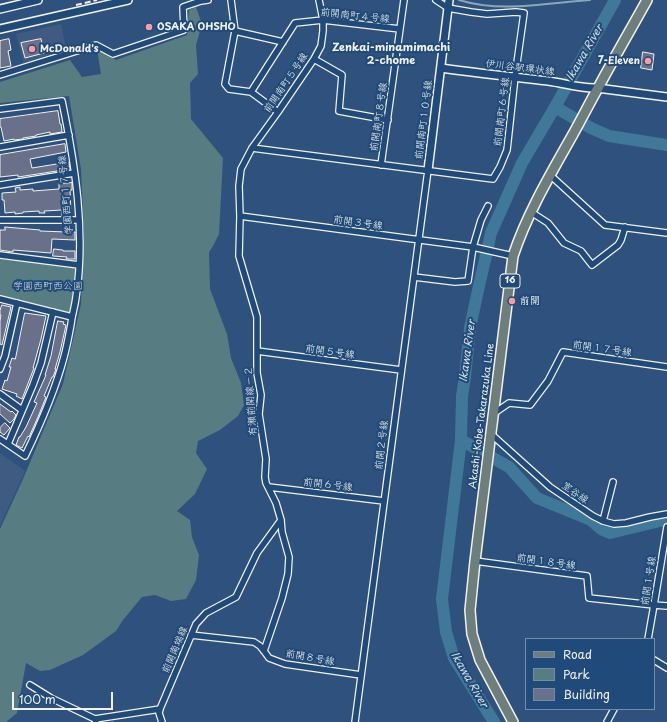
<!DOCTYPE html>
<html>
<head>
<meta charset="utf-8">
<style>
  body { margin:0 }
  #map { position:relative; width:667px; height:722px; overflow:hidden; background:#2e527d; font-family:"Playpen Sans",sans-serif }
  canvas { display:block }
  .legend { position:absolute; left:525px; top:638px; width:130px; height:72px; box-sizing:border-box; background:#1f4a7a; border:1px solid #748da6; margin:0; padding:5px 7px; list-style:none; font-size:12px; color:#f4f1e8 }
  .legend li { display:flex; align-items:center; gap:8px; height:20px }
  .legend b { width:20px; border:1px solid #748da6 }
  .scale { position:absolute; left:12px; top:692px; width:101px; height:18px; box-sizing:border-box; border:2px solid #f4f1e8; border-top:0; padding-left:5px; font-size:12px; line-height:14px; white-space:nowrap; color:#f4f1e8; -webkit-text-stroke:3px #1f4a7a; paint-order:stroke }
</style>
</head>
<body>
<div id="map">
<canvas width="667" height="722"></canvas>
<ul class="legend">
<li><b style="height:5px;background:#6d7e7c"></b>Road</li>
<li><b style="height:11px;background:#577c82"></b>Park</li>
<li><b style="height:11px;background:#687189"></b>Building</li>
</ul>
<div class="scale">100 m</div>
</div>
<script>
const ctx = document.querySelector('canvas').getContext('2d');
ctx.lineJoin = 'round';
function paint(path, color) { ctx.fillStyle = color; ctx.fill(path, 'evenodd'); }
function stroke(path, color, width, dash) { ctx.strokeStyle = color; ctx.lineWidth = width; ctx.lineCap = dash ? 'butt' : 'round'; ctx.setLineDash(dash || []); ctx.stroke(path); }
function drawText(font, color, halo, rows, align = 'center') {
  ctx.font = font + ' "Playpen Sans","Klee One",sans-serif'; ctx.lineWidth = 4; ctx.setLineDash([]); ctx.textBaseline = 'middle'; ctx.strokeStyle = halo; ctx.fillStyle = color; for (const [text, x, y, turn = 0] of rows) {
    ctx.save(); ctx.translate(x, y); ctx.rotate((+turn || 0) * Math.PI / 180); ctx.textAlign = isNaN(turn) ? turn : align; if (halo) ctx.strokeText(text, 0, 0); ctx.fillText(text, 0, 0); ctx.restore();
  }
}
paint(new Path2D(`
  M61,24L66,49L24,64L16,34Z
  M0,453L25,471L0,526Z`), '#3f5b81');
paint(new Path2D(`
  M196,7L202,24L196,45L198,74L190,83L191,119L223,158L219,234L213,246L209,252L210,289L227,334L231,358L241,383L244,405L238,416L220,430L198,441L196,453L207,469L195,494L177,511L190,520L192,537L199,555L196,580L186,599L171,601L155,595L142,597L123,620L116,631L83,655L50,670L40,671L26,663L17,713L6,722H0V529L23,479L63,384L81,304L84,232L81,169L69,96L0,103V82L70,60L82,77L101,74L97,49L116,60L187,35L189,10Z
  M0,259L73,266L76,270L71,311L67,314L0,297Z`), '#577c82');
stroke(new Path2D(`
  M459,0C501,13 547,3 590,0`), '#88a8b9', 2);
stroke(new Path2D(`
  M555,107L591,128L609,136L667,145
  M461,440L509,467L537,498L591,520L601,529L610,533L660,521H667
  M494,722L454,658L446,632L442,599L461,440L462,396L465,377L470,328L477,295L491,233L522,163L555,107L615,0`), '#40789a', 12);
const building = new Path2D(`
  M9,39L11,50L8,51L11,66L0,68V41Z
  M41,39L44,53L25,58L21,43Z
  M643,52L654,54L652,70L641,68Z
  M58,111L60,124H61L62,132L50,134V132L36,135V136L23,138V139L14,140V139L4,141L1,127H0V119Z
  M65,144L66,152L30,159L32,168L69,162L70,169L18,177V175L0,177V155Z
  M72,183V190H70L71,215L62,216V210L44,211L45,213H39V211L23,212V213L15,214V212L5,213L4,200H2V193L16,192L15,188L20,187V190L33,189V191L59,189V184Z
  M5,227L40,230V231L67,232V231L75,232V240L52,239L51,253L13,250V252L0,250V230H5Z
  M54,249L63,250V251H75V259H66L67,257L53,256Z
  M2,305L11,307L2,345L0,344V321L1,315H0V311Z
  M25,313L46,316L41,339L33,368H34L22,399L16,396L17,394L2,389L5,380L7,381L11,367H9L12,358L15,359Z
  M58,321L64,322L63,324L66,325L60,352L55,369H56L53,377H52L44,396L46,397L38,417L29,437L28,436L22,448L16,445L19,437H20L26,427L37,403L34,402L46,375H45L51,356Z
  M0,404L11,412L12,411L16,415L14,419L10,423L0,414Z
  M5,423L10,428L4,435L0,432V428Z`);
paint(building, '#687189');
stroke(building, '#f4f1e8', 1);
const minor = new Path2D(`
  M231,0L235,31L225,84L229,89L251,92L278,112
  M235,31L283,42
  M314,59L342,75L339,111L388,120
  M0,75L96,45L113,54L184,30L183,7L201,1L208,0
  M251,92L295,23L323,20L400,29
  M0,109L62,101C75,164 86,233 76,297C75,306 72,315 71,324C69,335 67,346 64,357C55,391 41,423 25,456L0,439
  M0,147L69,135
  M252,148L493,179L500,167L507,150L515,77L524,13L516,12L487,14L471,12L448,8L436,0
  M381,165L404,0
  M550,175L605,225L667,233
  M0,185L74,173
  M531,212L548,223L564,243L581,251L592,265L618,245L621,240L625,227
  M240,216L473,247L513,256
  M0,220H79
  M0,255L79,265
  M414,277L455,282L468,281L473,247L481,220L488,206
  M0,299L72,317
  M257,351L401,370
  M0,369L5,356L17,303
  M0,394L22,410
  M493,414L509,403L530,405L548,381L563,352L667,367
  M491,434L550,487L593,516L603,521L614,524L626,523L650,517L667,514
  M8,444L33,385L41,363L53,312
  M269,487L384,501
  M603,521L613,482
  M475,561L587,576L589,598L654,605L667,606
  M191,635L254,642L260,646L264,651L269,658L285,664L361,675
  M648,639L654,605L667,527
  M264,651L282,598L288,574L289,557L282,532L281,520L276,503L266,483L265,477L266,459L259,414L261,395L257,373V317L239,256L240,216L239,186L241,169L252,148L278,112L314,59L321,46L323,31V20L319,0
  M654,660L667,668
  M30,685L51,698L95,719
  M96,722L95,719L160,709
  M162,722L159,713L160,709L196,624L206,613L236,597L257,553L281,520
  M355,722L428,170
  M607,722L614,709`);
const tertiary = new Path2D(`
  M0,9L38,0
  M0,29L128,0
  M441,68C477,73 513,77 548,81C564,83 581,89 597,88L667,97
  M428,170L449,0`);
const primary = new Path2D(`
  M513,722L480,660L472,634L470,610L475,561L513,256C527,214 550,175 572,136C581,120 589,104 598,88C614,58 631,29 647,0`);
stroke(minor, '#f4f1e8', 8);
stroke(tertiary, '#f4f1e8', 10);
stroke(primary, '#f4f1e8', 12);
stroke(minor, '#1f4a7a', 5.5);
stroke(tertiary, '#1f4a7a', 7);
stroke(primary, '#6d7e7c', 9);
stroke(new Path2D(`
  M76,5L97,0`), '#f4f1e8', 2, [6, 3]);
for (const [x, y, r, color] of [
  [149,27,4,"#ff9aa2"],
  [32,49,4,"#ff9aa2"],
  [648,61,4,"#ff9aa2"],
  [512,301,4,"#ff9aa2"]
]) { const dot = new Path2D(); dot.arc(x, y, r, 0, 2 * Math.PI); ctx.fillStyle = color; ctx.fill(dot); stroke(dot, '#1f4a7a', 1.5); }
for (const [x, y, w] of [
  [510,281,20]
]) { const box = new Path2D(); box.roundRect(x - w / 2, y - 7, w, 14, 3); ctx.fillStyle = '#1f4a7a'; ctx.fill(box); stroke(box, '#f4f1e8', 1); }
drawText('bold 9px', '#f4f1e8', null, [
  ["16",510,281]
]);
drawText('10px', '#f4f1e8', '#1f4a7a', [
  ["前開南町４号線",355,16,6],
  ["伊川谷駅環状線",520,68,7],
  ["前開南町５号線",286,83,-56],
  ["前開南町６号線",502,112,-83],
  ["前開南町８号線",379,117,-82],
  ["前開南町１０号線",424,120,-83],
  ["学園西町１７号線",66,195,-95],
  ["前開３号線",358,223,8],
  ["前開１７号線",602,349,8],
  ["前開５号線",330,352,8],
  ["有瀬前開線－２",251,401,-94],
  ["Akashi-Kobe-Takarazuka Line",482,416,-83],
  ["前開２号線",382,445,-83],
  ["前開６号線",328,485,7],
  ["室谷線",575,493,35],
  ["前開１８号線",546,562,8],
  ["前開１号線",649,581,-81],
  ["前開南端線",175,650,-67],
  ["前開８号線",310,658,10]
]);
drawText('bold 10px', '#f4f1e8', '#1f4a7a', [
  ["OSAKA OHSHO",157,27],
  ["McDonald's",40,49],
  ["7-Eleven",640,61,"right"],
  ["前開",520,301]
], 'left');
drawText('10px', '#dcdfd9', '#1f4a7a', [
  ["学園西町西公園",48,286]
]);
drawText('bold 11px', '#f4f1e8', '#1f4a7a', [
  ["Zenkai-minamimachi",391,48],
  ["2-chome",391,61]
]);
drawText('italic 11px', '#d9dfdc', '#1f4a7a', [
  ["Ikawa River",585,53,-60],
  ["Ikawa River",468,351,-82],
  ["Ikawa River",469,680,60]
]);
</script>
</body>
</html>
